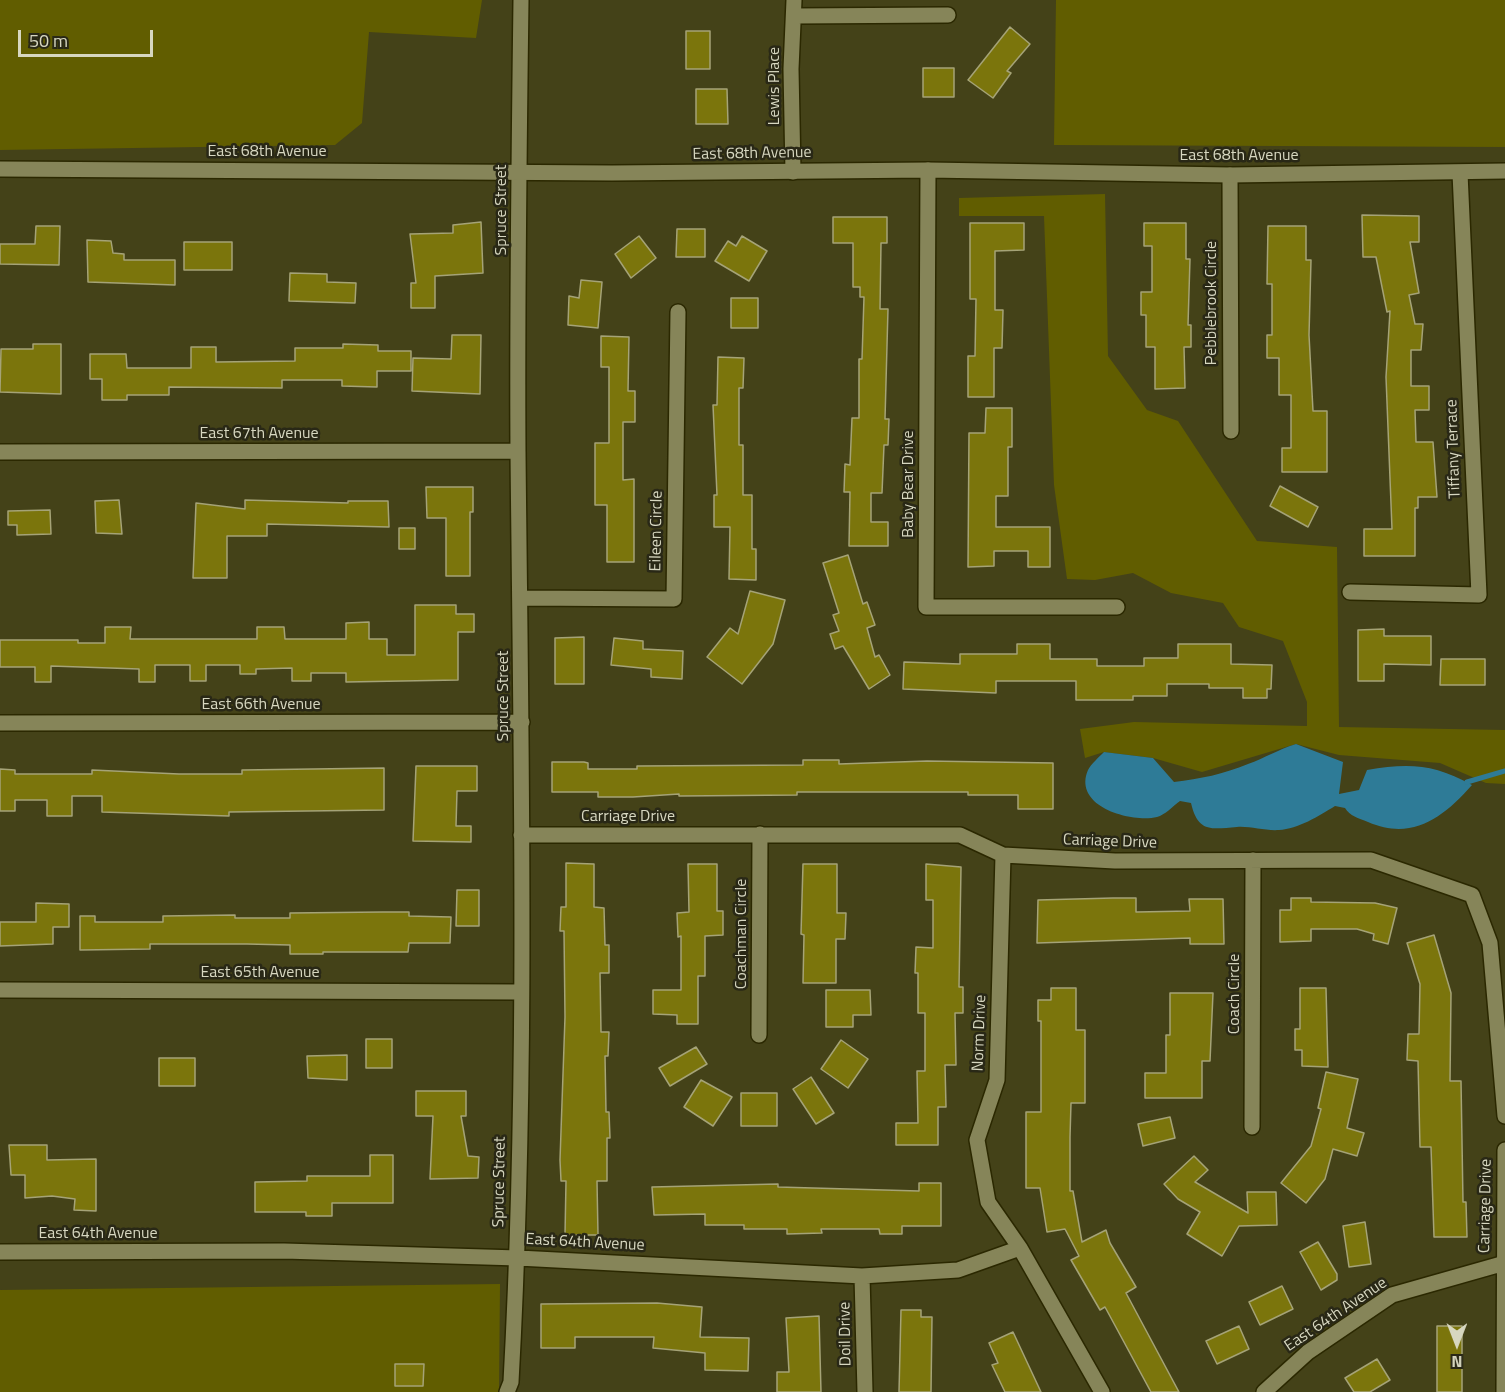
<!DOCTYPE html>
<html>
<head>
<meta charset="utf-8">
<style>
  body { margin:0 }
  #map { position:relative; width:1505px; height:1392px; overflow:hidden; background:#444218; font-family:"Titillium Web",sans-serif }
  canvas { display:block }
  .north { position:absolute; left:1427px; top:1314px; width:60px; height:60px; -webkit-text-stroke:4px #292816; paint-order:stroke; rotate:180deg; font-size:16px; font-weight:700; line-height:24px; text-align:center; color:#d7d7c0 }
  .north::after { content:''; display:block; margin:auto; width:21px; height:27px; background:#d7d7c0; clip-path:polygon(50% 0,100% 100%,50% 72%,0 100%) }
  .scale { position:absolute; left:18px; top:30px; width:135px; height:27px; box-sizing:border-box; border:3px solid #d7d7c0; border-top:0; padding-left:8px; font-size:18px; line-height:21px; white-space:nowrap; color:#d7d7c0; -webkit-text-stroke:4px #292816; paint-order:stroke }
</style>
</head>
<body>
<div id="map">
<canvas width="1505" height="1392"></canvas>
<div class="north">N</div>
<div class="scale">50 m</div>
</div>
<script>
const ctx = document.querySelector('canvas').getContext('2d');
ctx.lineJoin = 'round';
function paint(path, color) { ctx.fillStyle = color; ctx.fill(path, 'evenodd'); }
function stroke(path, color, width, dash) { ctx.strokeStyle = color; ctx.lineWidth = width; ctx.lineCap = dash ? 'butt' : 'round'; ctx.setLineDash(dash || []); ctx.stroke(path); }
function drawText(font, color, halo, rows, align = 'center') {
  ctx.font = font + ' "Titillium Web",sans-serif'; ctx.lineWidth = 5; ctx.setLineDash([]); ctx.textBaseline = 'middle'; ctx.strokeStyle = halo; ctx.fillStyle = color; for (const [text, x, y, turn = 0] of rows) {
    ctx.save(); ctx.translate(x, y); ctx.rotate((+turn || 0) * Math.PI / 180); ctx.textAlign = isNaN(turn) ? turn : align; if (halo) ctx.strokeText(text, 0, 0); ctx.fillText(text, 0, 0); ctx.restore();
  }
}
paint(new Path2D(`
  M0,0H482L476,38L369,32L362,123L335,145L0,150Z
  M1056,0H1505V147L1054,145Z
  M1105,194L1108,356L1147,410L1178,421L1257,541L1337,547L1339,727L1505,730V784L1486,783L1440,763L1339,755L1296,744L1202,772L1153,758L1104,752L1085,758L1080,729L1134,722L1307,726V702L1283,641L1239,627L1223,603L1171,593L1133,573L1095,580L1067,579L1054,485L1044,216H959V198Z
  M500,1284L499,1392H0V1290Z`), '#615d00');
paint(new Path2D(`
  M1296,744L1343,762L1339,794L1359,790L1367,770C1409,763 1434,764 1472,785C1443,818 1412,841 1368,822C1358,818 1350,816 1345,808L1335,806C1319,816 1298,829 1279,830C1265,831 1250,826 1237,827C1211,829 1198,833 1191,803L1180,801C1173,806 1165,815 1157,817C1132,823 1072,807 1088,770C1091,764 1099,757 1104,752L1153,758L1174,782C1200,779 1224,774 1248,764C1265,758 1277,750 1296,744Z`), '#2e7b97');
stroke(new Path2D(`
  M1467,782L1505,771`), '#2e7b97', 5);
const building = new Path2D(`
  M1010,27L1030,44L1007,71L1011,73L993,98L968,80Z
  M686,31H710V69H686Z
  M923,68H954V97H923Z
  M696,89H727L728,124H696Z
  M1362,215L1419,216V242H1410L1419,293L1409,295L1415,324H1423L1421,350H1411V386H1429V410H1415L1416,442H1433L1437,497H1418V508H1415V556H1364V529H1392L1386,377L1390,311L1387,312L1376,257H1363Z
  M833,217H887V243H881L880,309H888L885,419H889L888,445H884L882,493H871V522H888V546H849L850,492H844L845,464L850,465L852,418H859V359H862L864,297H860V287H853V243H833Z
  M481,222L483,273L435,276V308H411V283H416L410,234L453,233V225Z
  M970,223H1024V250L995,251V310H1003L1002,348H994V397H968V356H975L976,299H970Z
  M1144,223H1186V259H1190L1188,325H1191V347H1184L1185,388L1155,389V347H1146V315H1141V292H1152V246H1144Z
  M36,226H60L59,265L0,264V244H35Z
  M1268,226H1306V260H1311L1309,335L1313,411H1327V472H1282V448H1291V395H1279V358H1267V335H1272V284H1267Z
  M677,229H705V257H676Z
  M639,236L656,258L631,278L615,254Z
  M742,236L767,251L749,281L715,261L728,241L736,246Z
  M87,240L111,241L113,253L124,254V260H175V285L88,282Z
  M184,242H232V270H184Z
  M290,273L327,274V282L356,283L355,303L289,301Z
  M581,280L602,282L598,328L568,325L569,296L579,298Z
  M731,298H758V328H731Z
  M452,335H481L480,394L412,391L413,358L451,359Z
  M601,336L629,337L628,391H635V422H623V480L634,479V562H607V505H595V443H609V367H601Z
  M33,344H61V394L0,392L1,349H33Z
  M343,344L378,345V351H411V371H377V387L342,386V380H282V388L169,387V395H127V400H102V379H90V354H126L127,368H191V347H216V362L295,361V348H343Z
  M718,357L744,358L743,388H739V445H743V495H752V549H756V580L729,579L730,527H714V495H717L713,405H717Z
  M986,408H1012V447H1008V496H996V527H1050V567H1028V551H994V566L968,567L969,433H985Z
  M1280,486L1318,507L1308,527L1270,506Z
  M426,487H473V512H470V576H446V518H427Z
  M119,500L122,534L96,533L95,501Z
  M245,500L348,503V501H388L389,527L267,524V536H227V578H193L196,503L245,509Z
  M50,510L51,534L17,535V525H8V511Z
  M399,528H415V549H399Z
  M848,555L863,604L867,602L875,625L867,628L875,657L879,655L890,675L869,689L843,646L835,649L830,634L839,631L833,615L839,613L823,563Z
  M750,591L785,600L773,644L742,684L707,657L730,628L738,634Z
  M415,605H456V614H474V632H458V680L346,682V673H311V681H292V668L256,669V674H240V665H206V681H190V665H155V682H139V669L51,666V682H35V667H0V640H78V643H105V627H131L130,639H257V627H284L285,639H346V623L369,622V639H387V655H415Z
  M1384,629V636H1431V665L1384,664V681H1358V630Z
  M584,637V684H555V638Z
  M614,638L643,641V649L683,651L682,679L651,677V669L611,665Z
  M1017,644H1050V659H1097V666H1144V658H1178V644H1231V664L1272,665L1271,689H1267V698H1243V688H1209V684H1167V696H1133V700H1076V681H996V693L903,689L904,662L960,664V654H1017Z
  M1441,659H1485V685H1440Z
  M803,760H839V764L927,761L1053,763V809H1018V795H968V792H797V795L679,796V794L633,797H598V792H552V762H584L588,763V769H637V766L803,765Z
  M416,766H477V791H457L456,826H471V842L413,841Z
  M384,768V810L229,812V816L102,812V796H72V816H47V800H15V811H0V769L15,770V774H92V770L179,774H242V770Z
  M566,863L594,864V907L604,908L605,945H609V973H600L601,1032H609L608,1056H605L606,1112H609L610,1138H607V1181H597L598,1235H565L566,1181H561L560,1160L565,1017L564,931H560L561,907H566Z
  M688,864H717V911H723V935L705,936V976H698V1024H677V1015L653,1014V990H681V936L678,937L677,913L689,912Z
  M803,864H837V913H846L845,939H836V983H803L804,935L801,934Z
  M926,864L961,867L959,987H963V1013H955L956,1065H945L946,1107H938V1145H896V1123H918L917,1071H925V1013H918V973H915L916,947L933,948V900H926Z
  M457,890H479V926H456Z
  M1113,898H1136V912L1190,911L1189,899H1223L1224,944H1190V938L1037,943L1038,900Z
  M1291,898H1311V902L1375,903L1397,908L1388,944L1373,940L1374,934L1357,929H1311V941L1280,942V910H1291Z
  M36,903L69,904V927H53V944L0,946V922H36Z
  M383,912H409V916L451,917L450,943H409L408,952H323V954H290V945L247,944H150V949L80,950V916H95V922H163V916L235,915V918H290V913Z
  M1434,935L1451,993L1450,1081H1461L1463,1202H1466L1467,1237H1434L1431,1147H1420L1418,1061L1407,1060L1408,1034H1419L1420,984L1407,943Z
  M1051,988H1076V1030H1085V1103H1071L1070,1137V1191H1073L1082,1242L1106,1230L1110,1243L1136,1287L1126,1293L1179,1392H1151L1105,1307L1100,1310L1071,1260L1079,1256L1065,1229L1047,1232L1040,1188H1026V1112H1041V1021H1038V1000H1051Z
  M1300,988H1326L1328,1067L1302,1066V1050H1295V1029H1300Z
  M826,990H870L871,1015H853V1027H826Z
  M1170,993H1213L1210,1061H1202V1098H1145V1073H1166V1035H1170Z
  M366,1039H392V1068H366Z
  M841,1040L868,1059L848,1088L821,1069Z
  M696,1047L707,1064L670,1086L659,1068Z
  M347,1055V1080L308,1078L307,1056Z
  M159,1058H195V1086H159Z
  M1326,1072L1358,1079L1347,1128L1364,1133L1357,1156L1333,1149L1325,1179L1306,1203L1281,1183L1311,1146L1321,1109L1318,1108Z
  M811,1077L834,1113L816,1124L793,1089Z
  M701,1080L732,1097L713,1126L684,1107Z
  M416,1091H466V1116H461L468,1156L479,1157L478,1178L430,1179L433,1116H416Z
  M741,1093H777V1126H741Z
  M1170,1117L1175,1138L1143,1146L1138,1124Z
  M9,1145H47V1160L96,1159V1211L74,1210L75,1199L52,1196L25,1198V1175H11Z
  M370,1155H393V1203H332V1216H306V1212H255V1182L307,1181V1176H370Z
  M1194,1156L1208,1170L1195,1182L1248,1213L1247,1192H1276L1277,1225L1239,1226L1222,1256L1187,1234L1200,1212L1178,1199L1164,1184Z
  M919,1183H941V1226H902V1234H880L879,1229H821L822,1233L787,1234V1229H744V1225H705V1214L654,1215L652,1187L778,1184V1187L919,1191Z
  M1365,1222L1371,1264L1349,1267L1343,1226Z
  M1318,1242L1337,1274V1280L1321,1290L1300,1252Z
  M1282,1286L1293,1309L1260,1325L1249,1302Z
  M657,1303L702,1307L700,1337L749,1338L748,1371L705,1370V1353L653,1348L654,1337H575V1348H541V1304Z
  M901,1310H921V1317H932L931,1392H899Z
  M819,1316L821,1392H777V1372H789L786,1318Z
  M1239,1326L1249,1349L1217,1364L1206,1341Z
  M1437,1326H1462V1392H1437Z
  M1013,1332L1041,1392H1005L992,1365L998,1363L989,1343Z
  M1377,1359L1390,1380L1370,1392H1354L1345,1378Z
  M395,1364H424L423,1386H395Z`);
paint(building, '#7b750c');
stroke(building, '#a5a377', 1.5);
const minor = new Path2D(`
  M794,16L948,15
  M928,170L926,607H1117
  M793,172L791,69L794,0
  M1230,175L1231,431
  M0,452L518,451
  M1350,592L1479,595L1460,173
  M522,598L674,599L678,312
  M0,723L522,722
  M521,835H960L1003,855L1115,861L1371,860L1472,895L1490,943L1505,1116
  M1003,855L997,1080L977,1140L988,1202L1020,1248L1102,1392
  M0,990L520,992
  M759,1035L760,834
  M1252,1127L1253,860
  M0,1252L284,1251L518,1258L862,1276L958,1270L1020,1248
  M862,1276L865,1392
  M507,1392L511,1382C528,1072 521,761 518,451C517,301 519,150 521,0
  M1264,1392L1308,1352L1392,1295L1505,1263
  M1504,1392L1505,1150`);
const tertiary = new Path2D(`
  M0,169L612,173L928,170L1230,175L1505,171`);
stroke(minor, '#2b2800', 18);
stroke(tertiary, '#2b2800', 18);
stroke(minor, '#868559', 15);
stroke(tertiary, '#868559', 15);
drawText('16px', '#d7d7c0', '#292816', [
  ["Lewis Place",775,86,-90],
  ["East 68th Avenue",267,152],
  ["East 68th Avenue",752,154,-1],
  ["East 68th Avenue",1239,156],
  ["Spruce Street",502,210,-90],
  ["Pebblebrook Circle",1212,303,-90],
  ["East 67th Avenue",259,434],
  ["Tiffany Terrace",1454,449,-92],
  ["Baby Bear Drive",909,484,-90],
  ["Eileen Circle",657,531,-89],
  ["Spruce Street",504,696,-90],
  ["East 66th Avenue",261,705],
  ["Carriage Drive",628,817],
  ["Carriage Drive",1110,842,2],
  ["Coachman Circle",742,934,-90],
  ["East 65th Avenue",260,973],
  ["Coach Circle",1235,994,-90],
  ["Norm Drive",980,1033,-88],
  ["Spruce Street",500,1182,-89],
  ["Carriage Drive",1486,1206,-89],
  ["East 64th Avenue",98,1234],
  ["East 64th Avenue",585,1243,3],
  ["East 64th Avenue",1336,1315,-34],
  ["Doil Drive",846,1334,-91]
]);
</script>
</body>
</html>
